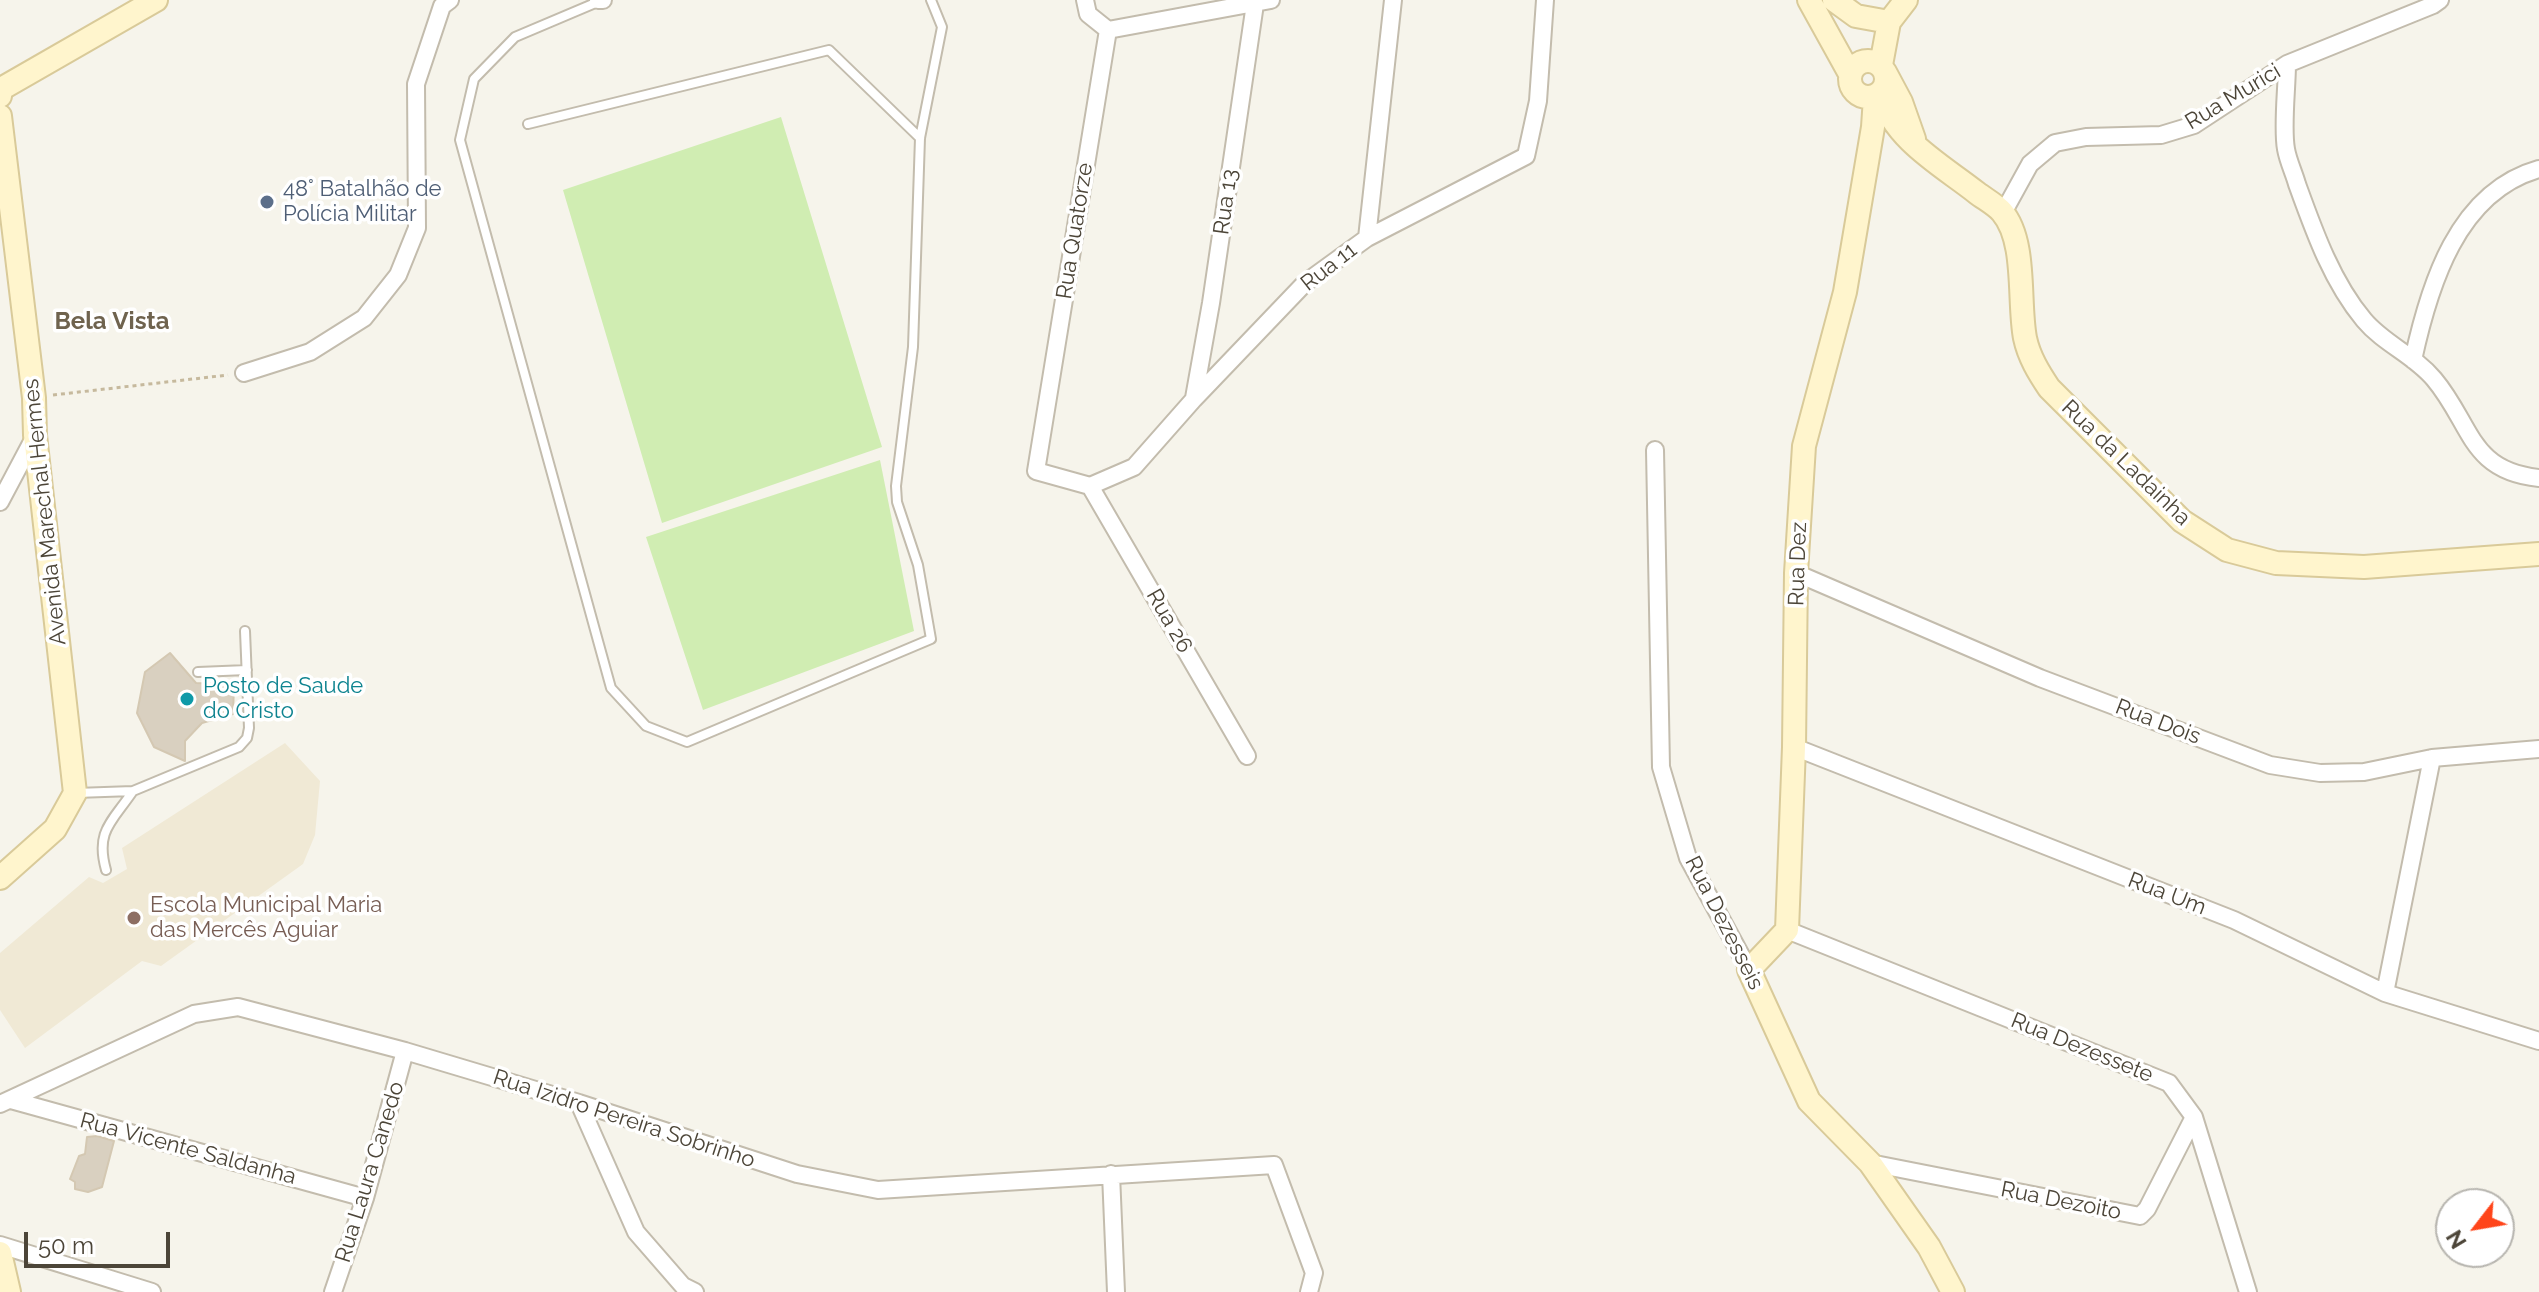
<!DOCTYPE html>
<html>
<head>
<meta charset="utf-8">
<style>
  body { margin:0 }
  #map { position:relative; width:2539px; height:1292px; overflow:hidden; background:#f6f4eb; font-family:Raleway,sans-serif }
  canvas { display:block }
  .north { position:absolute; left:2435px; top:1188px; width:80px; height:80px; box-sizing:border-box; background:#fff; border:2px solid #b7b5af; border-radius:50%; rotate:239deg; font-size:22px; font-weight:700; line-height:32px; text-align:center; color:#4c4538 }
  .north::after { content:''; display:block; margin:auto; width:28px; height:36px; background:#ff451a; clip-path:polygon(50% 0,100% 100%,50% 72%,0 100%) }
  .scale { position:absolute; left:24px; top:1232px; width:146px; height:36px; box-sizing:border-box; border:4px solid #4c4538; border-top:0; padding-left:10px; font-size:24px; line-height:28px; white-space:nowrap; color:#4c4538; -webkit-text-stroke:6px #fff; paint-order:stroke }
</style>
</head>
<body>
<div id="map">
<canvas width="2539" height="1292"></canvas>
<div class="north">N</div>
<div class="scale">50 m</div>
</div>
<script>
const ctx = document.querySelector('canvas').getContext('2d');
ctx.lineJoin = 'round';
function paint(path, color) { ctx.fillStyle = color; ctx.fill(path, 'evenodd'); }
function stroke(path, color, width, dash) { ctx.strokeStyle = color; ctx.lineWidth = width; ctx.lineCap = dash ? 'butt' : 'round'; ctx.setLineDash(dash || []); ctx.stroke(path); }
function drawText(font, color, halo, rows, align = 'center') {
  ctx.font = font + ' Raleway,sans-serif'; ctx.lineWidth = 7; ctx.setLineDash([]); ctx.textBaseline = 'middle'; ctx.strokeStyle = halo; ctx.fillStyle = color; for (const [text, x, y, turn = 0] of rows) {
    ctx.save(); ctx.translate(x, y); ctx.rotate((+turn || 0) * Math.PI / 180); ctx.textAlign = isNaN(turn) ? turn : align; if (halo) ctx.strokeText(text, 0, 0); ctx.fillText(text, 0, 0); ctx.restore();
  }
}
paint(new Path2D(`
  M285,743L320,781L315,835L303,864L161,966L142,961L25,1048L0,1010V953L89,877L103,883L127,869L122,848Z`), '#f0e9d5');
paint(new Path2D(`
  M781,117L882,447L662,523L563,190Z
  M880,460L914,631L703,710L646,537Z`), '#d0edb2');
const building = new Path2D(`
  M170,653L196,683L234,685L233,714L202,723L185,741V761L154,747L137,713L145,672Z
  M97,1136L114,1141L102,1187L88,1192L75,1189V1182L70,1179L79,1156L85,1154L87,1137Z`);
paint(building, '#d9d0c0');
stroke(building, '#d4c8b2', 2);
const lane = new Path2D(`
  M600,1L515,37L474,79L460,140L611,688L646,726L687,742L931,639L918,565L897,502L896,486L913,347L920,138L942,27L931,0
  M528,124L829,50L920,138
  M198,672L247,670
  M76,793L133,791L239,747L247,738L249,728L245,631
  M106,870C95,831 112,822 133,791`);
const street = new Path2D(`
  M598,0H603
  M1085,0L1088,14L1108,30L1036,471L1090,486L1134,467L1194,399L1305,283L1367,238L1526,156L1538,101L1545,0
  M1108,30L1271,0
  M2287,64C2287,88 2282,127 2286,149C2288,161 2294,173 2297,184C2314,231 2332,282 2364,320C2384,344 2414,355 2434,379C2472,424 2469,471 2539,478
  M2003,213L2030,164L2055,143L2086,137L2161,135L2194,125L2287,64L2433,5L2440,0
  M1367,238L1393,0
  M2413,360C2429,286 2457,192 2539,169
  M244,373L310,352L364,318L398,275L417,228L416,84L442,6L450,0
  M1194,398L1211,303L1255,4
  M1655,450L1661,767L1688,858L1749,970
  M1090,486L1247,756
  M0,502L35,436
  M1796,573L2040,678L2270,765L2320,773L2364,772L2432,758L2539,749
  M1794,747L2234,920L2385,993L2539,1041
  M1787,930L2169,1083L2194,1117L2248,1292
  M2385,993L2432,758
  M11,1100L365,1198
  M579,1103L636,1232L683,1286L695,1292
  M0,1104L194,1014L238,1007L405,1051L579,1103L797,1174L878,1190L1274,1165L1314,1273L1309,1292
  M1870,1163L2140,1216L2147,1209L2194,1117
  M1111,1174L1116,1292
  M0,1245L152,1292
  M333,1292L365,1198L405,1051`);
const secondary = new Path2D(`
  M1809,0L1850,74
  M1834,0L1856,16L1889,22
  M1850 79a18 18 0 1 1 36 0a18 18 0 1 1-36 0Z
  M1881,65L1889,22L1906,0
  M1885,72L1901,102L1914,139
  M1880,94C1896,141 1940,164 1977,193C1985,199 1996,205 2002,212C2027,241 2018,302 2025,338C2029,357 2039,373 2049,388L2182,521L2227,550L2276,563L2364,567L2539,554
  M0,96L1,89L156,0
  M1875,97L1873,127L1845,292L1804,446L1796,573L1794,747L1787,930L1749,970L1809,1101L1870,1163L1929,1247L1953,1292
  M0,116L34,398L35,435L75,793L55,829L0,878
  M0,1253L9,1292`);
stroke(lane, '#c3bcad', 12);
stroke(street, '#c3bcad', 20);
stroke(secondary, '#d9ca99', 26);
stroke(new Path2D(`
  M53,395L228,375`), '#c6b99d', 3, [4, 4]);
stroke(lane, '#fff', 8);
stroke(street, '#fff', 16);
stroke(secondary, '#fff5cd', 22);
for (const [x, y, r, color] of [
  [267,202,8,"#5c6f8a"],
  [187,699,8,"#0f9aa8"],
  [134,918,8,"#8d6e63"]
]) { const dot = new Path2D(); dot.arc(x, y, r, 0, 2 * Math.PI); ctx.fillStyle = color; ctx.fill(dot); stroke(dot, '#fff', 3); }
drawText('22px', '#4c4538', '#fff', [
  ["Rua Murici",2233,97,-31],
  ["Rua 13",1226,202,-82],
  ["Rua Quatorze",1075,231,-81],
  ["Rua 11",1329,267,-38],
  ["Rua da Ladainha",2126,463,44],
  ["Avenida Marechal Hermes",45,512,-96],
  ["Rua Dez",1798,564,-88],
  ["Rua 26",1169,621,60],
  ["Rua Dois",2158,722,21],
  ["Rua Um",2167,894,21],
  ["Rua Dezesseis",1724,923,63],
  ["Rua Dezessete",2082,1048,22],
  ["Rua Izidro Pereira Sobrinho",624,1119,18],
  ["Rua Vicente Saldanha",188,1149,15],
  ["Rua Laura Canedo",370,1172,-73],
  ["Rua Dezoito",2061,1201,11]
]);
drawText('22px', '#4e5e75', '#fff', [
  ["48° Batalhão de",283,189],
  ["Polícia Militar",283,214]
], 'left');
drawText('22px', '#0d838f', '#fff', [
  ["Posto de Saude",203,686],
  ["do Cristo",203,711]
], 'left');
drawText('22px', '#785e54', '#fff', [
  ["Escola Municipal Maria",150,905],
  ["das Mercês Aguiar",150,930]
], 'left');
drawText('bold 24px', '#6f634e', '#fff', [
  ["Bela Vista",112,322]
]);
</script>
</body>
</html>
